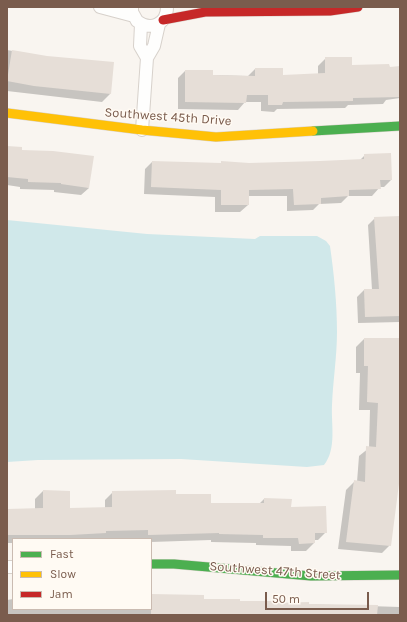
<!DOCTYPE html>
<html>
<head>
<meta charset="utf-8">
<style>
  body { margin:0 }
  #map { position:relative; width:407px; height:622px; overflow:hidden; background:#f9f5f0; font-family:Karla,sans-serif }
  canvas { display:block }
  .frame { position:absolute; inset:0; border:8px solid #7a5c4d; pointer-events:none }
  .legend { position:absolute; left:12px; top:538px; width:140px; height:72px; box-sizing:border-box; background:#fffaf3; border:1px solid #cabbb1; margin:0; padding:5px 7px; list-style:none; font-size:12px; color:#7a5c4d }
  .legend li { display:flex; align-items:center; gap:8px; height:20px }
  .legend b { width:20px; border:1px solid #cabbb1 }
  .scale { position:absolute; left:265px; top:592px; width:104px; height:18px; box-sizing:border-box; border:2px solid #7a5c4d; border-top:0; padding-left:5px; font-size:12px; line-height:14px; white-space:nowrap; color:#7a5c4d; -webkit-text-stroke:3px #fffaf3; paint-order:stroke }
</style>
</head>
<body>
<div id="map">
<canvas width="407" height="622"></canvas>
<div class="frame"></div>
<ul class="legend">
<li><b style="height:5px;background:#4caf50"></b>Fast</li>
<li><b style="height:5px;background:#ffc107"></b>Slow</li>
<li><b style="height:5px;background:#c62828"></b>Jam</li>
</ul>
<div class="scale">50 m</div>
</div>
<script>
const ctx = document.querySelector('canvas').getContext('2d');
ctx.lineJoin = 'round';
function paint(path, color) { ctx.fillStyle = color; ctx.fill(path, 'evenodd'); }
function stroke(path, color, width, dash) { ctx.strokeStyle = color; ctx.lineWidth = width; ctx.lineCap = dash ? 'butt' : 'round'; ctx.setLineDash(dash || []); ctx.stroke(path); }
function drawText(font, color, halo, rows, align = 'center') {
  ctx.font = font + ' Karla,sans-serif'; ctx.lineWidth = 3; ctx.setLineDash([]); ctx.textBaseline = 'middle'; ctx.strokeStyle = halo; ctx.fillStyle = color; for (const [text, x, y, turn = 0] of rows) {
    ctx.save(); ctx.translate(x, y); ctx.rotate((+turn || 0) * Math.PI / 180); ctx.textAlign = isNaN(turn) ? turn : align; if (halo) ctx.strokeText(text, 0, 0); ctx.fillText(text, 0, 0); ctx.restore();
  }
}
paint(new Path2D(`
  M7,220L147,234L255,239L260,236H317L326,241L330,246C334,274 337,303 337,332C337,356 333,381 332,405C331,424 337,449 324,465L307,467L181,459L38,460L7,462Z`), '#d0e8ea');
paint(new Path2D(`
  M7,50L47,57L113,63L110,94L102,102L7,91Z
  M326,58L351,66L389,69L400,67V98L386,100L383,104L348,105L345,108L277,109L274,112L261,111V102H245L238,110L178,109V78L185,71L212,75L248,76L255,69L282,76L318,74V66Z
  M7,147L21,151L89,188L81,195L54,192V190L20,189V187L7,185Z
  M365,155L391,180L384,187H380L372,196H348L341,203L319,204L313,210L287,211V196H248V205L240,212H215V197L144,194L145,169L152,162L220,164L222,162L249,164L359,161Z
  M400,217V322L358,323L357,297L364,290H372L368,225L375,218Z
  M364,339H400V464L390,545L382,553L338,549L346,490L354,482H357L359,456L369,448L370,410H359L360,373H356V347Z
  M43,491L69,509L105,508V500L113,492L175,495L210,504H259L264,499L290,508L326,532L318,540H314V543L306,551H291V546L256,545V543L211,542V540L151,542V539L141,538L13,539V543H7V510L35,509V499Z
  M151,595L239,602L400,607V615H7V600L13,599V609H151Z`), '#0003');
paint(new Path2D(`
  M12,50L47,56L114,62L111,94L34,86L7,81Z
  M325,57H352V65L389,64L390,67L400,66V97L353,98V101L283,102L282,105H268V95H247L246,103L185,102V70H213V75L255,76V68H283V75L325,73Z
  M7,146L22,147V150L53,151L94,156L89,188L61,184V183L28,182V179L7,177Z
  M391,153L392,180H380L381,189L349,190V196L321,198V204L294,205L293,189L249,190V205H221V190L151,187L152,161L221,163V161L249,163L320,161L364,159V154Z
  M400,216V316L365,317L364,289H379L374,217Z
  M364,338H400V476L391,546L346,542L354,480L365,482L366,446L376,447L378,403L367,402L368,366H364Z
  M43,490L70,491V508L112,507V491L176,490V494H211V503H264V498L292,499L291,507L326,506L327,533H315V543L299,544L298,538H263V535L219,534V533L148,535V530L106,531V533L70,535H8L7,509L43,508Z
  M151,594L204,595V599H240V601H275V603L309,602V604L378,605L377,615H151Z`), '#e6ded7');
const street = new Path2D(`
  M100,7L134,16
  M132,7V12L137,21C150,31 167,25 167,7
  M141,24L140,46L147,58
  M142,130L147,58L154,46L159,24
  M7,567H13`);
const fast = new Path2D(`
  M313,131L400,126
  M151,564H174L311,576L400,575`);
const slow = new Path2D(`
  M7,113L142,130L216,137L313,131`);
const jam = new Path2D(`
  M163,20L205,12L330,11L358,7`);
stroke(street, '#d7d1cb', 14);
stroke(fast, '#d9d2cb', 10);
stroke(slow, '#d9d2cb', 10);
stroke(jam, '#d9d2cb', 10);
stroke(street, '#fefefd', 12);
stroke(fast, '#4caf50', 9);
stroke(slow, '#ffc107', 9);
stroke(jam, '#c62828', 9);
drawText('13px', '#7a5c4d', '#fffaf3', [
  ["Southwest 45th Drive",168,117,4],
  ["Southwest 47th Street",275,571,4]
]);
</script>
</body>
</html>
